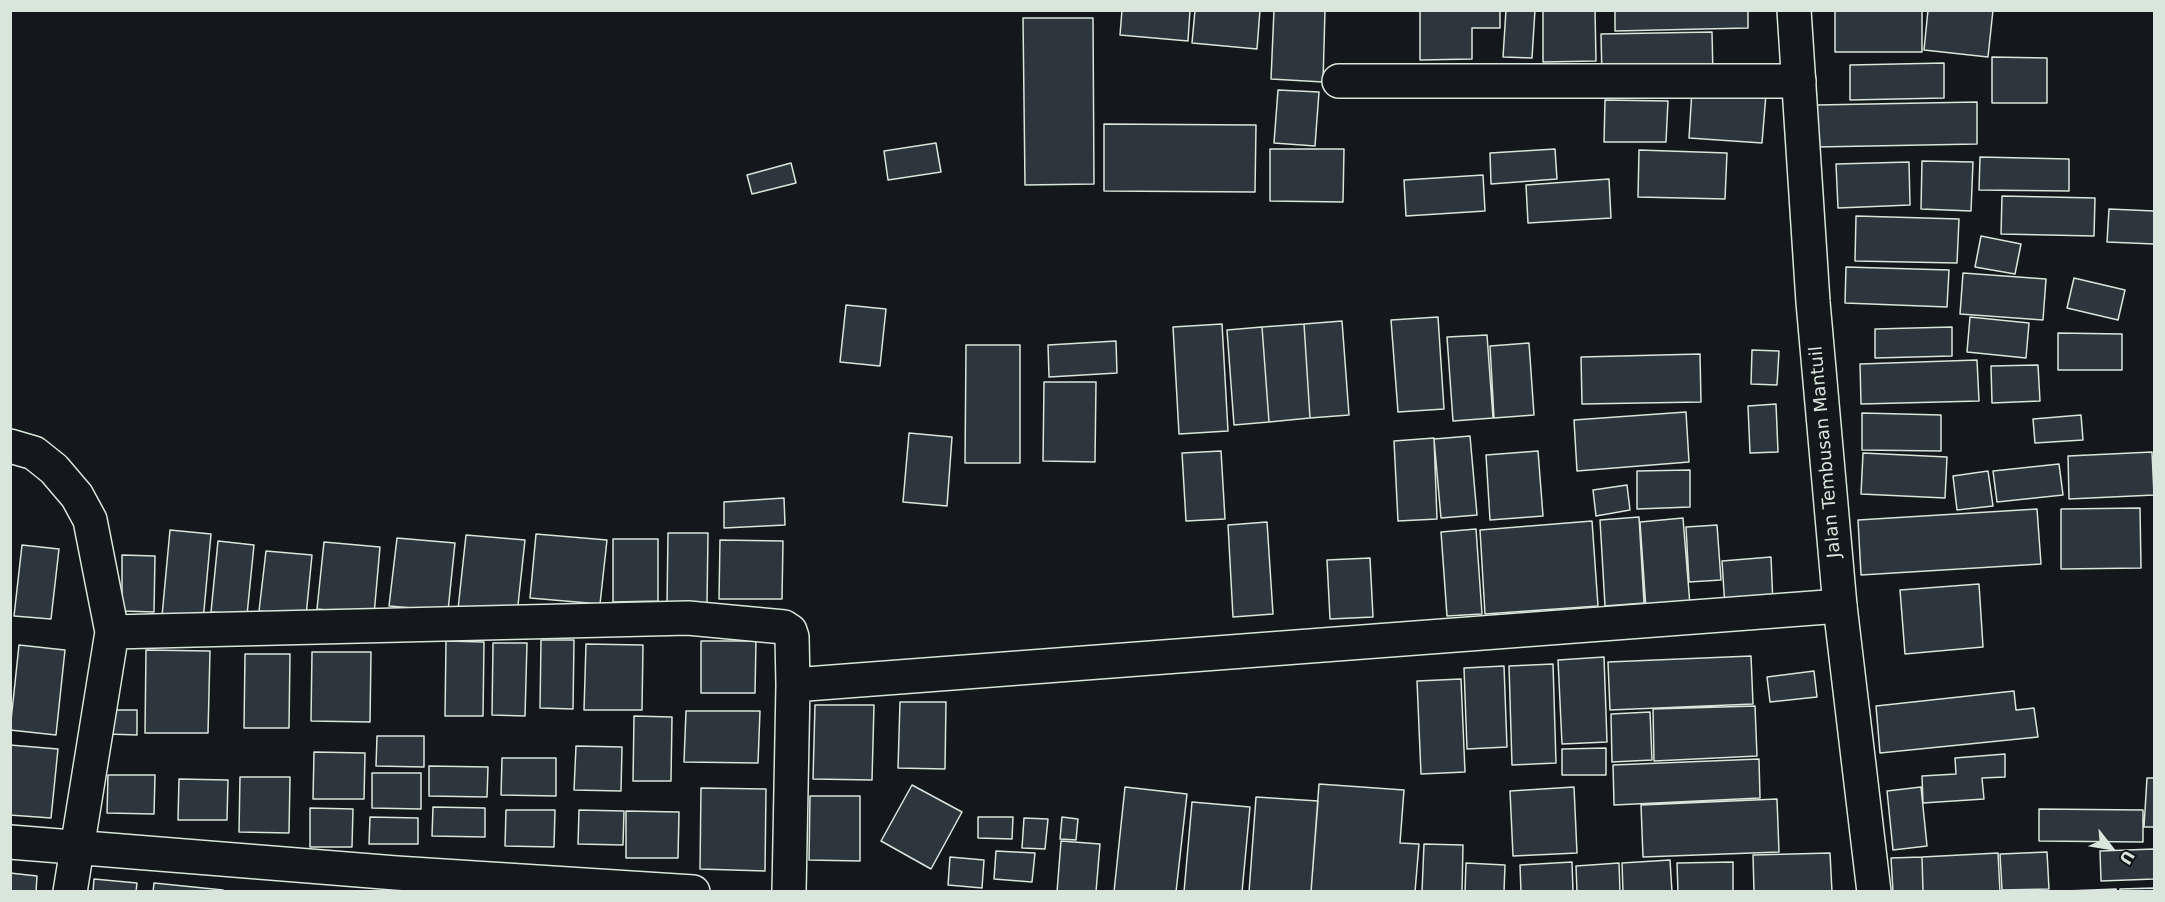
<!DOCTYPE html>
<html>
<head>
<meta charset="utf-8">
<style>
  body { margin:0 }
  #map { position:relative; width:2165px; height:902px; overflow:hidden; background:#14181c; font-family:"DejaVu Sans",sans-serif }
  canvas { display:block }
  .frame { position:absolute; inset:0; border:12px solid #d8e6dc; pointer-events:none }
  .north { position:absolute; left:2081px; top:818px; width:60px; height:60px; -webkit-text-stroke:4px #14181c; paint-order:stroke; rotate:121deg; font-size:16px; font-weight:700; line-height:24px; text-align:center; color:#d8e6dc }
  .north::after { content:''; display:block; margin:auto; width:21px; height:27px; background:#d8e6dc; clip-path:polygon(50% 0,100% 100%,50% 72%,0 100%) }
</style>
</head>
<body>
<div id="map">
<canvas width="2165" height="902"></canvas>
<div class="frame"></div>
<div class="north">U</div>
</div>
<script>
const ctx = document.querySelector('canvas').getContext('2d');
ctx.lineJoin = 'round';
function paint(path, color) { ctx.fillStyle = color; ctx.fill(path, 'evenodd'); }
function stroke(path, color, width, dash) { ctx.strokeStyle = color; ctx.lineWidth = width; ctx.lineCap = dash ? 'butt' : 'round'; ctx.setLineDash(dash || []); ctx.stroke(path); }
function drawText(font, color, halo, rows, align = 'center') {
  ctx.font = font + ' "DejaVu Sans",sans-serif'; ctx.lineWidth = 4.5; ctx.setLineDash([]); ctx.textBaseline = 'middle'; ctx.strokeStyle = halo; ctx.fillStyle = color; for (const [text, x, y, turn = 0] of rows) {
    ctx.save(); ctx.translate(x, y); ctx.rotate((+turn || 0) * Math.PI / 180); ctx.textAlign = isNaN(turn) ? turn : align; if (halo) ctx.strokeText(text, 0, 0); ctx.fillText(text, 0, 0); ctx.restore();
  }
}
const building = new Path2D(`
  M1122,10H1190L1188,41L1120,35Z
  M1195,10H1260L1257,49L1192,43Z
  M1274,10H1325L1323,82L1271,79Z
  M1420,10H1500V28H1472V59L1420,60Z
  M1506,10H1535L1532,58L1503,57Z
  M1543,10H1595L1596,61L1543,62Z
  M1615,10H1748V28L1615,31Z
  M1835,10H1922V52H1835Z
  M1928,10H1993L1988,57L1924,50Z
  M1023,18H1093L1094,184L1025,185Z
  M1712,32L1713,76L1602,78L1601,34Z
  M1992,57L2047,58V103H1992Z
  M1944,63V98L1850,100V65Z
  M1278,90L1319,92L1315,146L1274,143Z
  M1692,90L1766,94L1762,143L1689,138Z
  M1605,100L1668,101L1666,142H1604Z
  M1977,102V144L1816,147V105Z
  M1104,124L1256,125L1255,192L1104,191Z
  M936,143L941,172L888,180L884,151Z
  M1270,149H1344L1343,202L1270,201Z
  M1555,149L1557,179L1491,184L1490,153Z
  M1639,150L1727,153L1725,199L1638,197Z
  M1980,157L2069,159V191L1979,190Z
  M1922,161L1973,162L1971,211L1921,209Z
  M1909,162L1910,205L1838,208L1836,164Z
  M791,163L796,183L752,194L747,175Z
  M1483,175L1485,211L1406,216L1404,180Z
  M1609,179L1611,218L1528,223L1526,185Z
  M2002,196L2095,198L2094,236L2001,234Z
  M2109,209L2154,211V244L2107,242Z
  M1856,216L1959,219L1957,263L1855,261Z
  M1981,236L2021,244L2015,274L1975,267Z
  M1846,267L1949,270L1947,307L1845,303Z
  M1963,273L2046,279L2043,320L1960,314Z
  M2074,278L2125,290L2118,320L2067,308Z
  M846,305L886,309L880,366L840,362Z
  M1438,317L1444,409L1398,412L1391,320Z
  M1970,317L2029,323L2026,358L1967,352Z
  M1342,321L1349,415L1310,418L1304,324Z
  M1222,324L1228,431L1179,434L1173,327Z
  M1304,324L1310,418L1269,422L1262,327Z
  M1262,327L1269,422L1234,425L1227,330Z
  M1952,327V356L1875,358V329Z
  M2058,333L2122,334V370H2058Z
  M1487,335L1493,418L1453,421L1447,337Z
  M1116,341L1117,373L1049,377L1048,345Z
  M1529,343L1534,415L1494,418L1490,346Z
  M966,345H1020V463H965Z
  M1752,350L1779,351L1777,385L1751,384Z
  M1700,354L1701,402L1582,404L1581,357Z
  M1977,360L1979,401L1861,404L1860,364Z
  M2038,365L2040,401L1992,403L1991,366Z
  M1044,382H1096L1095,462L1043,461Z
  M1776,404L1778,452L1750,453L1748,406Z
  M1686,412L1689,462L1577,471L1574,420Z
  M1862,413L1941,415V451L1862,450Z
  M2081,415L2083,440L2035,443L2033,419Z
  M909,433L952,437L947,506L903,502Z
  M1470,436L1477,515L1441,518L1434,439Z
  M1434,438L1437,519L1398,521L1394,441Z
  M1221,451L1225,519L1186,521L1182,453Z
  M1538,451L1543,516L1490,520L1486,455Z
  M2152,452L2154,495L2069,499L2068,456Z
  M1863,453L1947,457L1945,498L1861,494Z
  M2059,464L2063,495L1997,502L1993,471Z
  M1690,470V507L1637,509V471Z
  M1988,471L1993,506L1957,510L1953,476Z
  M1627,485L1630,510L1596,516L1593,490Z
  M784,498L785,525L724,528V502Z
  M2140,508L2141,568L2061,569V509Z
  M2037,509L2041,564L1861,575L1858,520Z
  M1639,517L1644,603L1605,606L1600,520Z
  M1683,518L1690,605L1646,609L1640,522Z
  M1592,521L1598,606L1485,614L1480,530Z
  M1267,522L1273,614L1233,617L1228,525Z
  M1717,525L1721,580L1689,582L1686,527Z
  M1476,529L1482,614L1447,616L1441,532Z
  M170,530L211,534L203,621L162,616Z
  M668,533H708L707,606L667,605Z
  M536,534L607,540L600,604L530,598Z
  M466,535L525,540L517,614L458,609Z
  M397,538L455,543L448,611L389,606Z
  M613,539H658V601L613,602Z
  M720,540L783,541L782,599H719Z
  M218,541L254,545L247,615L211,612Z
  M324,542L380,547L374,615L317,609Z
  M22,545L59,549L51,619L14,616Z
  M266,551L312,555L306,616L259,611Z
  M122,555L155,556L154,612L122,611Z
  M1771,557L1773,605L1725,608L1722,561Z
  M1370,558L1373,617L1330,619L1327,560Z
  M1979,584L1983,647L1905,654L1900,590Z
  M541,640H574L573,709L540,708Z
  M446,641L484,642L483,716H445Z
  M701,641H756L755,693H701Z
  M493,643H527L525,716L492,715Z
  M586,644L643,645L642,710H584Z
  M19,645L65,650L56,735L10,730Z
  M146,650L210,651L208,733H145Z
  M312,652H371L370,722L311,721Z
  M245,654H290L289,728H244Z
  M1751,656L1753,704L1610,710L1608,662Z
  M1604,657L1607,742L1562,744L1558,660Z
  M1553,664L1556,763L1512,765L1509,666Z
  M1504,666L1507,747L1467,749L1464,668Z
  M1814,671L1817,697L1770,702L1767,677Z
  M1461,679L1465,772L1421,774L1417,681Z
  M2014,691L2016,710L2034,708L2038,737L1880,753L1876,706Z
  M900,702H946L945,769L898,768Z
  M815,705H874L872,780L813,779Z
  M1755,706L1757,756L1654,761L1653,709Z
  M107,710H137V735L107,734Z
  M686,711H760L758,763L684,762Z
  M1650,712L1652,760L1612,762L1611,714Z
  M634,716L672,717L671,781H633Z
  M377,736H424V767L376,766Z
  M10,745L58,749L51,818L10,815Z
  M576,746L622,747L621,791L574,790Z
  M1606,748V775H1562V749Z
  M314,752L365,753L364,799H313Z
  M2005,754V777L1982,778L1984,799L1923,803L1922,776L1956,774L1955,758Z
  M502,758H556V796L501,795Z
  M1759,759L1760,798L1614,805L1613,765Z
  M429,766L488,767L487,797L429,796Z
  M372,773H421V809L372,808Z
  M108,775H155L154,814L107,813Z
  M240,777H290L289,833L239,832Z
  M2147,778H2154V827H2144Z
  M179,779L228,780L227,820H178Z
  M1319,784L1404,790L1400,843L1419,844L1415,892H1311Z
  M912,785L962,812L931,869L881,841Z
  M1125,787L1187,794L1176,892H1114Z
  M1574,787L1577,853L1513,856L1510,791Z
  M1921,787L1927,846L1893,850L1887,791Z
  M701,788L766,789L765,871L700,869Z
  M810,796H860V861L809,860Z
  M1256,797L1318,801L1311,892H1249Z
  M1777,799L1779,852L1643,857L1641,805Z
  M1192,802L1250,807L1242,892H1184Z
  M433,807L485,808V837L432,836Z
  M310,808L353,809L352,847H310Z
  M2039,809L2143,810V842L2039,841Z
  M506,810H555L554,847L505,846Z
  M579,810L624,811L623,845L578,844Z
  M626,811L679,812L678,858H626Z
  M370,817L418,818V844H369Z
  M978,817H1013L1012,839L978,838Z
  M1062,817L1078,819L1076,840L1060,839Z
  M1024,818L1048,819L1045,849L1022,848Z
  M1061,841L1100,844L1096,892H1057Z
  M1424,844L1463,845L1462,892H1422Z
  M2154,849V879L2101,881L2100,851Z
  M996,851L1035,853L1032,882L994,879Z
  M2047,852L2049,889L2002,890L2000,854Z
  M1830,853L1832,892H1754L1753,855Z
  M1998,853L2000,892H1923L1922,857Z
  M950,857L984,860L982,888L948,885Z
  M1922,857L1923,892H1893L1891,858Z
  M1670,860L1672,892H1623L1622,863Z
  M1572,862L1573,892H1521L1520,865Z
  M1733,862V892H1678L1677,863Z
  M1466,863L1505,865L1504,892H1465Z
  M1619,863L1620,892H1577L1576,866Z
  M10,873L37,876L36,892H10Z
  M94,879L137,883L136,892H93Z
  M154,883L223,890V892H153Z
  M2154,888V892H2120V889Z
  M2116,889L2117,892L2066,891Z`);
paint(building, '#2c363c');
stroke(building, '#d8e6dc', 1.5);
const street = new Path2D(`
  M1339,81H1799
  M10,446L34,453L54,469L77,496L90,520L112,632L70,892
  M112,632L688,618L784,627L790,631L792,637L793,685L789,892
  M793,685L1840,606
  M10,842L396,873L693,892`);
const secondary = new Path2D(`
  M1794,10L1813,302L1840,606L1874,892`);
stroke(street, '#d8e6dc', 36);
stroke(secondary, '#d8e6dc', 36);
stroke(street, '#14181c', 33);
stroke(secondary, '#14181c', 33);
drawText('18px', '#d8e6dc', '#14181c', [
  ["Jalan Tembusan Mantuil",1826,452,-95]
]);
</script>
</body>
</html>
